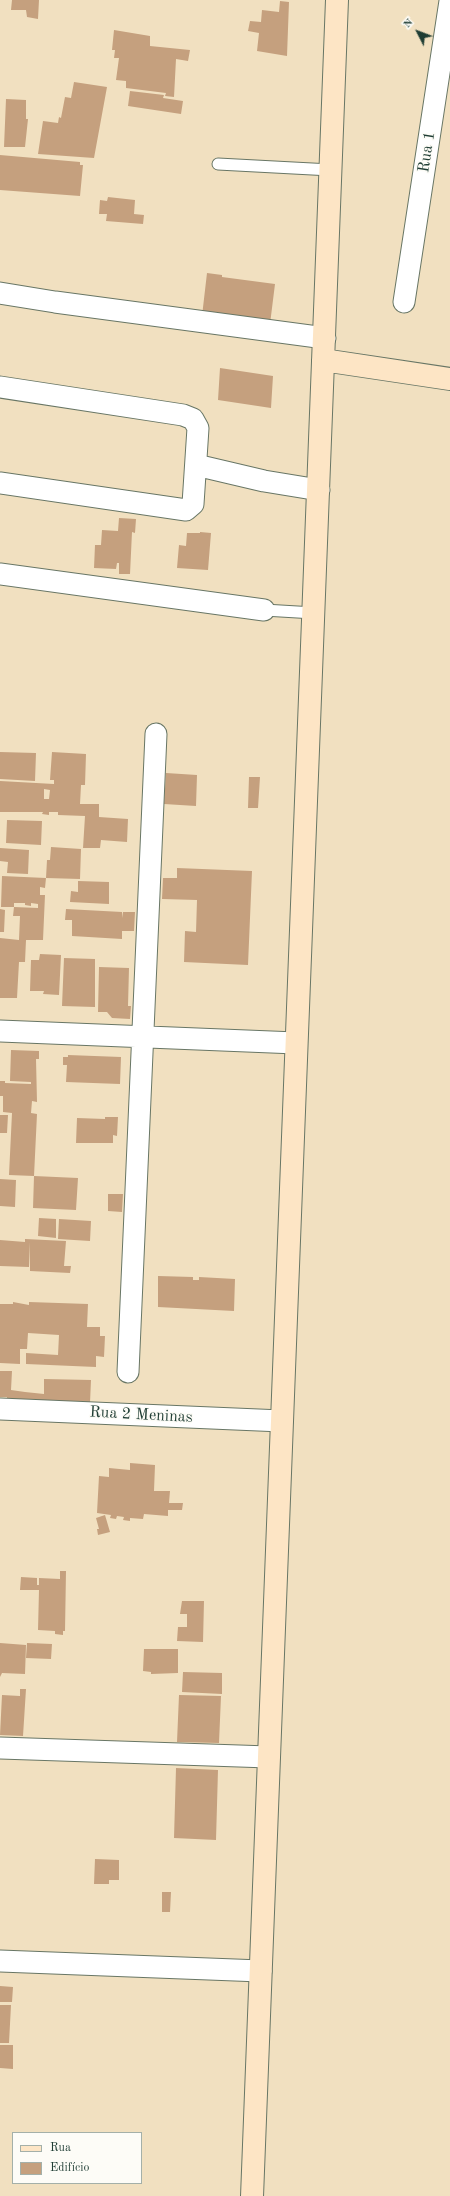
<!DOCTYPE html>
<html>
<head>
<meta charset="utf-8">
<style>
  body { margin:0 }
  #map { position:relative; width:450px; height:2196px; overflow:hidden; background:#f1e0c0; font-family:"Old Standard TT",serif }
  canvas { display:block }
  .legend { position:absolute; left:12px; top:2132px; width:130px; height:52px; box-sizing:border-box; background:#fdfcf7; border:1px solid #a4b0a9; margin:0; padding:5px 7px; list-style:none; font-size:12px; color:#1f3d34 }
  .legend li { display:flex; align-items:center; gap:8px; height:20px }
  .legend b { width:20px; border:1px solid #a4b0a9 }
  .north { position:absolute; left:398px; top:12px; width:40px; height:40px; -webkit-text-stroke:3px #fdfcf7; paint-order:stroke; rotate:312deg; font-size:11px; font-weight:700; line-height:16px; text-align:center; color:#1f3d34 }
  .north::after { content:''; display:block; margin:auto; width:14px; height:18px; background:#1f3d34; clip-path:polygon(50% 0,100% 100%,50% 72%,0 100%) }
</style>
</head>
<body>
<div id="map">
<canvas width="450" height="2196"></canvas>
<ul class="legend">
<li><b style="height:5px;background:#fde5c5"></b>Rua</li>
<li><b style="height:11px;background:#c5a07e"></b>Edifício</li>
</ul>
<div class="north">N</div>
</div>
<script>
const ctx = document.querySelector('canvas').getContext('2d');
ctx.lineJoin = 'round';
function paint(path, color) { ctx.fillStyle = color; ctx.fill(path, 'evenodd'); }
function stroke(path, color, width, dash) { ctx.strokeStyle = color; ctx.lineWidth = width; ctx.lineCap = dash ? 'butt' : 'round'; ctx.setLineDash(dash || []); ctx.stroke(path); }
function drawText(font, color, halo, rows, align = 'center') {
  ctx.font = font + ' "Old Standard TT",serif'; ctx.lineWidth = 3; ctx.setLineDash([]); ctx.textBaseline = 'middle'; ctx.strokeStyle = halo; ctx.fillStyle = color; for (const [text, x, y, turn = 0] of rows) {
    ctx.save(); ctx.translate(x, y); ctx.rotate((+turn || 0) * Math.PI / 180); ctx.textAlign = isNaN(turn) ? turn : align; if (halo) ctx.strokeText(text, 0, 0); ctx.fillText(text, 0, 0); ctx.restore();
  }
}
paint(new Path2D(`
  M12,0H39L38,19L27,17L26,10H11Z
  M280,1L289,2L287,56L257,51L259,33L248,31L250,21L261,22L262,10L279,12Z
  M114,30L150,36V46L190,50L188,61L176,59L174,97L165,96L166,93L126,88V81L116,80L119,58H114L115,50H112Z
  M74,82L107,87L94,158L38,154L43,121L58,123L59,117L61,118L65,97L71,98Z
  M130,91L164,95L163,98L183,101L181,114L128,106Z
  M6,99L26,100V119H28L25,147H4Z
  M0,155L80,162V165H83L80,196L0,190Z
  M108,197L135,200L134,214L144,215L143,224L106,221L107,214H99L100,200L107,201Z
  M207,273L222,275V277L275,284L270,324L202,316Z
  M220,368L273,376L271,408L218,400Z
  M119,518L136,519L135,533L132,532L130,574H119V563H117L116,569L94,568L95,545H101L102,530L118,531Z
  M200,532L211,533L208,570L177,568L179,545L186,546L187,533H200Z
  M0,752L36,753L35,781L0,779Z
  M52,752L86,754L85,785H81L80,804H99V817L128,819L127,842L101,840L100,848H83L85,816L58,815V812H49V815L42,814L43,812H0V781L54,784V780H50ZM44,789L50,790L49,799H44Z
  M166,773L197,775L196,806L164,804Z
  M249,777H260L258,808H248Z
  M7,820L42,821L41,845L6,843Z
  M51,847L81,849L80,879L46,878L47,860H50Z
  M0,848L29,850L28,874L7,873L8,862L0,861Z
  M177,868L252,871L248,965L184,962L185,931L196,932L197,900L162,899L163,878H177Z
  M2,876L46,878L45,888L40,887V895H45L43,940H26L25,962H19L17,998H0V938L19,940L20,916H13L14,907H1ZM14,903H25V905L31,906V903L38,904V908L14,907Z
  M78,881L109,882V904L70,902L71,891L78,892Z
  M0,909L5,910L4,932H0Z
  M66,909L122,912L123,918V912H135L134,931H122V939L72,936V920H65Z
  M40,954L61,955L59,995L43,994L44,991H30L31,960H39Z
  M64,958L95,959V1007L62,1006Z
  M99,967L129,968L128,1006H131L130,1019L112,1018L107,1012H98Z
  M11,1050L39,1051V1059H36L37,1102L32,1101L31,1113L37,1114L34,1176L9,1175L12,1113L3,1112V1096H0V1081H5V1083L31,1084V1082L10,1081Z
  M68,1055L121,1057L120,1084L66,1082L67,1065H63V1057H68Z
  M0,1115H8L7,1133H0Z
  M105,1117H118L117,1136L113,1135V1143H76L77,1118L105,1119Z
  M34,1176L78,1178L76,1210L33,1208Z
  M0,1179L16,1180L15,1207L0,1206Z
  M108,1194H123L122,1212L108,1211Z
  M39,1218L56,1219V1238L38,1236Z
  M59,1219L91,1221L90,1241L58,1239Z
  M25,1239L66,1241L64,1266H71L70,1273L30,1271V1242L29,1267L0,1266V1240L25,1242Z
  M158,1276L193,1277V1280H199V1277L235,1279L234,1311L158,1307Z
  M13,1302L29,1305V1302L88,1304L87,1327H100V1336H105L104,1357L96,1356V1367L26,1364V1353L58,1355L59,1335L28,1333L27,1349H20V1364L0,1363V1304H13Z
  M0,1371H12L11,1390L25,1392L44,1394V1379L91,1380L90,1403L7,1401V1397H0Z
  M130,1463L155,1465L154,1491H170L169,1503H183L182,1510H168V1516L144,1514L143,1519L130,1518V1521L123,1520L124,1517L117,1516L116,1519L110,1518L111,1515L97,1513L99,1476L109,1477V1468L130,1470Z
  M105,1515L110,1532L98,1535L97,1529H99L96,1518Z
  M60,1571H66L65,1631H63V1635L55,1634V1631L38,1630L39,1590H20L21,1577L37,1578V1585H39V1578L60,1579Z
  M182,1601H204L203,1642L177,1641L178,1627H187V1614H180Z
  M0,1643L26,1645L25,1674L2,1673L0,1677Z
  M27,1643L52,1644L51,1659L26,1658Z
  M144,1649H178V1673L151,1674V1672L143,1671Z
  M183,1672L222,1673V1694L182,1692Z
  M20,1689H26L23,1736L0,1735L2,1695L20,1696Z
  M179,1695L221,1696L219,1743L177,1742Z
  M176,1768L218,1770L216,1840L174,1838Z
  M95,1859L119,1860V1880H109V1884H94Z
  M162,1892H171L170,1912H162Z
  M0,1986L13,1987L12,2002H0Z
  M0,2005H11L9,2043H0Z
  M0,2045H13V2069L0,2068Z`), '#c5a07e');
const lane = new Path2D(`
  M218,164L331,170
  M264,610L314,613`);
const street = new Path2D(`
  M0,293L55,302L325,338
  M404,302L450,1
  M0,387L183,415L193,419L198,428L193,504L186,510L0,483
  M196,465L264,481L319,490
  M0,574L264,610
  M0,1031L296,1043
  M128,1372L156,734
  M0,1409L282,1421
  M0,1748L269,1757
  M0,1961L261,1971`);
const secondary = new Path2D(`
  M323,360L450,379
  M252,2196L337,0`);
stroke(lane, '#687665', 13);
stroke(street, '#687665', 23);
stroke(secondary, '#687665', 24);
stroke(lane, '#fff', 11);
stroke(street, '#fff', 21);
stroke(secondary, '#fde5c5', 22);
drawText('16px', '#1f3d34', '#fdfcf7', [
  ["Rua 1",427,152,-81],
  ["Rua 2 Meninas",141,1415,3]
]);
</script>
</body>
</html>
